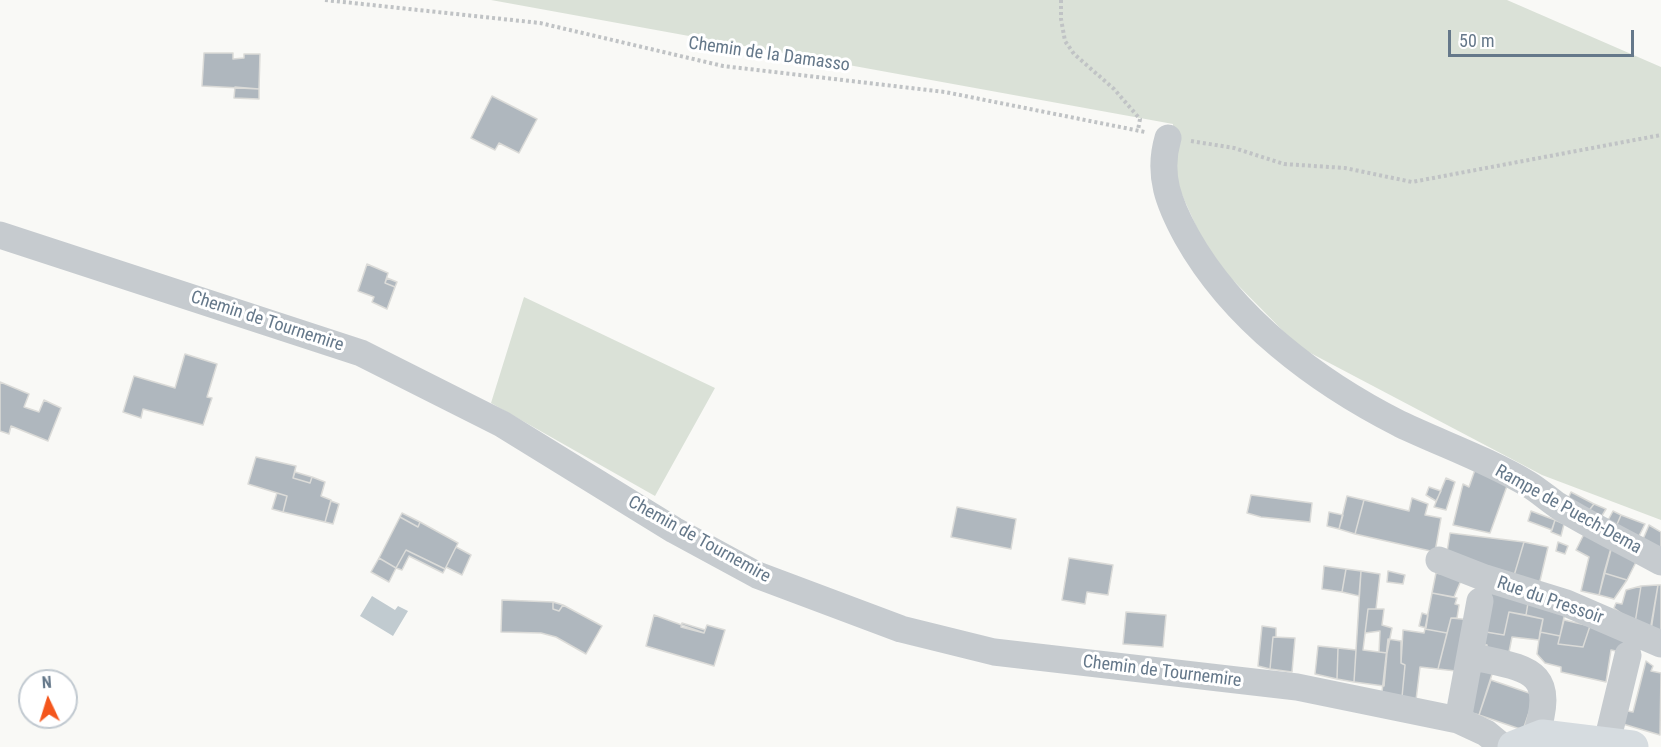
<!DOCTYPE html>
<html>
<head>
<meta charset="utf-8">
<style>
  body { margin:0 }
  #map { position:relative; width:1661px; height:747px; overflow:hidden; background:#f9f9f6; font-family:"Roboto Condensed",sans-serif }
  canvas { display:block }
  .north { position:absolute; left:18px; top:669px; width:60px; height:60px; box-sizing:border-box; background:#fff; border:2px solid #c1c9d0; border-radius:50%; rotate:356deg; font-size:16px; font-weight:700; line-height:24px; text-align:center; color:#65788a }
  .north::after { content:''; display:block; margin:auto; width:21px; height:27px; background:#f4561c; clip-path:polygon(50% 0,100% 100%,50% 72%,0 100%) }
  .scale { position:absolute; left:1448px; top:30px; width:186px; height:27px; box-sizing:border-box; border:3px solid #65788a; border-top:0; padding-left:8px; font-size:18px; line-height:21px; white-space:nowrap; color:#65788a; -webkit-text-stroke:4px #fff; paint-order:stroke }
</style>
</head>
<body>
<div id="map">
<canvas width="1661" height="747"></canvas>
<div class="north">N</div>
<div class="scale">50 m</div>
</div>
<script>
const ctx = document.querySelector('canvas').getContext('2d');
ctx.lineJoin = 'round';
function paint(path, color) { ctx.fillStyle = color; ctx.fill(path, 'evenodd'); }
function stroke(path, color, width, dash) { ctx.strokeStyle = color; ctx.lineWidth = width; ctx.lineCap = dash ? 'butt' : 'round'; ctx.setLineDash(dash || []); ctx.stroke(path); }
function drawText(font, color, halo, rows, align = 'center') {
  ctx.font = font + ' "Roboto Condensed",sans-serif'; ctx.lineWidth = 6; ctx.setLineDash([]); ctx.textBaseline = 'middle'; ctx.strokeStyle = halo; ctx.fillStyle = color; for (const [text, x, y, turn = 0] of rows) {
    ctx.save(); ctx.translate(x, y); ctx.rotate((+turn || 0) * Math.PI / 180); ctx.textAlign = isNaN(turn) ? turn : align; if (halo) ctx.strokeText(text, 0, 0); ctx.fillText(text, 0, 0); ctx.restore();
  }
}
paint(new Path2D(`
  M491,0H1507L1661,67V520L1542,475L1299,347L1210,257L1173,175V124Z
  M524,297L715,388L655,496L491,403Z`), '#dae1d7');
paint(new Path2D(`
  M372,596L395,610L398,606L408,611L393,636L360,616Z`), '#c1cbd0');
const building = new Path2D(`
  M204,53H233V59L244,58V54H260L259,89L202,86Z
  M235,87L259,89V99L234,98Z
  M492,96L537,119L519,153L499,143L495,150L471,138Z
  M367,264L388,273L385,283L395,287L387,309L372,302L374,297L358,291Z
  M387,278L397,282L395,287L385,283Z
  M185,354L217,364L207,397L212,398L203,425L143,409L141,418L123,412L134,376L175,388Z
  M0,382L29,394L24,407L39,412L44,400L61,408L48,441L11,426L9,434L0,431Z
  M256,457L296,466L293,478L310,483L312,477L325,482L321,496L331,500L325,522L283,512L287,496L248,484Z
  M1477,464L1507,486L1490,533L1453,525L1463,484L1469,487Z
  M295,472L312,477L310,483L293,478Z
  M1446,478L1455,482L1446,510L1434,507Z
  M1429,487L1441,491L1436,501L1426,495Z
  M1571,492L1594,504L1587,513L1567,501Z
  M277,493L287,496L283,512L272,509Z
  M1251,495L1312,503L1310,522L1261,517L1247,513Z
  M1347,496L1364,500L1355,534L1339,529Z
  M1412,498L1428,504L1425,515L1441,518L1435,552L1355,534L1364,500L1409,511Z
  M331,501L339,504L333,524L325,522Z
  M1594,504L1606,509L1600,519L1587,513Z
  M957,507L1016,519L1011,549L951,537Z
  M1531,511L1555,520L1552,530L1528,521Z
  M1613,511L1621,515L1615,529L1606,524Z
  M1329,512L1343,515L1339,529L1327,526Z
  M402,513L420,522L418,527L400,517Z
  M1621,515L1645,524L1637,540L1615,529Z
  M400,517L418,527L420,522L458,543L445,569L406,550L396,568L379,558Z
  M1555,520L1564,524L1561,536L1551,532Z
  M1649,525L1661,532V555L1641,544Z
  M1585,532L1612,546L1599,595L1581,591L1589,557L1576,550Z
  M1450,533L1524,542L1513,579L1447,552Z
  M1613,541L1639,556L1627,580L1604,573Z
  M1524,542L1548,547L1539,585L1513,579Z
  M1558,542L1568,546L1565,554L1556,551Z
  M456,547L471,555L462,575L446,567Z
  M406,550L445,569L443,573L409,556L402,570L396,568Z
  M379,558L396,568L389,582L371,572Z
  M1069,558L1113,565L1108,595L1087,592L1085,604L1062,600Z
  M1324,566L1346,569L1342,592L1322,589Z
  M1346,569L1361,571L1359,596L1342,592Z
  M1361,571L1380,574L1376,609H1368L1363,650L1387,653L1384,686L1354,682Z
  M1388,571L1405,575L1403,584L1387,582Z
  M1436,573L1462,578L1454,597L1432,593Z
  M1604,573L1627,580L1614,599L1599,595Z
  M1658,585H1661V634L1650,631Z
  M1658,585L1651,630L1635,623L1641,586Z
  M1641,586L1635,623L1614,608L1616,603L1622,604L1626,590Z
  M1488,591L1529,597L1526,615L1509,612L1504,635L1480,631Z
  M1432,593L1457,598L1455,604L1459,605L1457,618H1451L1447,633L1425,629Z
  M1529,597L1566,608L1560,636L1540,632L1543,619L1526,615Z
  M502,600L553,602V609L559,611L563,605L602,626L586,654L556,637L541,633L501,632Z
  M553,602L563,605L559,611L553,609Z
  M1368,609H1384L1382,625L1392,628L1387,653L1379,652L1380,631L1365,633Z
  M1126,612L1166,615L1163,647L1123,644Z
  M1509,612L1543,619L1539,640L1512,637L1509,652L1487,649V645L1478,643L1480,631L1504,635Z
  M1422,613L1428,615L1426,628L1419,626Z
  M654,615L704,633L707,625L725,630L714,666L646,646Z
  M1451,618L1473,620L1456,671L1438,669Z
  M1564,620L1590,626L1583,647L1558,644Z
  M1592,620L1626,631V653L1611,650L1606,682L1561,672V667L1545,663L1537,654L1540,632L1560,636L1558,644L1583,647Z
  M682,623L705,630L704,633L681,627Z
  M1262,626L1276,628V637H1273L1270,669L1258,666Z
  M1425,629L1447,633L1438,669L1420,667L1416,700L1402,697L1405,665L1401,663L1403,630L1424,633Z
  M1273,637L1295,638L1292,672L1270,669Z
  M1388,639L1401,641V663L1405,665L1402,697L1382,692Z
  M1318,646L1338,648L1337,679L1315,674Z
  M1338,648L1356,650L1354,682L1337,679Z
  M1646,661L1653,666L1651,671L1661,673L1660,735L1623,724L1627,711L1633,712Z
  M1474,664L1494,668L1479,715L1465,711Z
  M1491,680L1535,695L1523,730L1479,715Z`);
paint(building, '#afb7be');
stroke(building, '#dbdbd8', 1.5);
stroke(new Path2D(`
  M325,0L540,23L723,66L945,92L1145,132
  M1061,0V19L1065,41L1074,54L1114,89L1140,119L1138,130
  M1191,141L1234,148L1284,164L1345,168L1412,182L1661,135`), '#c0c3c5', 4, [3, 3]);
stroke(new Path2D(`
  M1168,138C1157,175 1169,204 1187,237C1233,319 1317,382 1400,424C1442,444 1488,460 1528,484C1538,490 1547,498 1557,505C1590,526 1627,543 1661,562
  M0,235L361,353L502,424L674,530L757,575L901,629L994,652L1297,687L1458,720L1486,733L1503,747
  M1439,560L1485,578L1566,603L1661,644
  M1470,656C1526,669 1559,667 1535,738
  M1458,720L1480,601
  M1607,742L1628,655`), '#c6cbcf', 27);
stroke(new Path2D(`
  M1514,747L1542,736L1632,747`), '#d6dce0', 33);
drawText('18px', '#65788a', '#fff', [
  ["Chemin de la Damasso",769,55,8],
  ["Chemin de Tournemire",267,322,18],
  ["Rampe de Puech-Dema",1568,510,29],
  ["Chemin de Tournemire",699,540,29],
  ["Rue du Pressoir",1550,601,19],
  ["Chemin de Tournemire",1162,672,7]
]);
</script>
</body>
</html>
